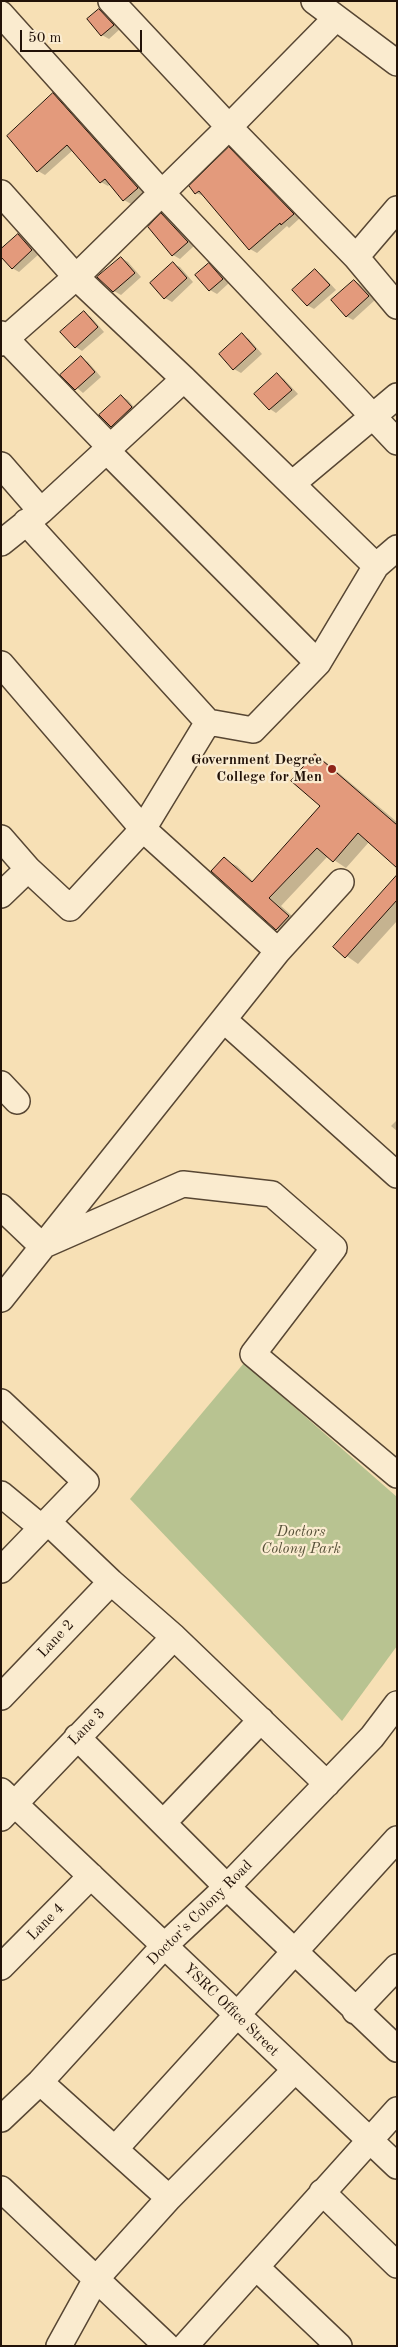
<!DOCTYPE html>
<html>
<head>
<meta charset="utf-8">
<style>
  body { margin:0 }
  #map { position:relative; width:398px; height:2347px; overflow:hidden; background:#f7e0b5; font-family:"Old Standard TT",serif }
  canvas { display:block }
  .frame { position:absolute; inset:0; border:2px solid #221208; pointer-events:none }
  .scale { position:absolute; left:20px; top:30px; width:122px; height:22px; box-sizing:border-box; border:2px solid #221208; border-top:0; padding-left:6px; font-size:15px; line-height:18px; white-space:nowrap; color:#221208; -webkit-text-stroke:4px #faebcf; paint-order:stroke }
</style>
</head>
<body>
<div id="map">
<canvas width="398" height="2347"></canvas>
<div class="frame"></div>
<div class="scale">50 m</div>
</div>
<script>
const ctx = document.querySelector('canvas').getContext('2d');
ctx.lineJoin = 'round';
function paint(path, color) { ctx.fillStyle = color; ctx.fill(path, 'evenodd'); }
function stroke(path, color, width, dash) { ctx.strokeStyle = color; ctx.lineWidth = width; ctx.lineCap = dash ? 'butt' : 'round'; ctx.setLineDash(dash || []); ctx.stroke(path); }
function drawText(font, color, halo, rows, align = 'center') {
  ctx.font = font + ' "Old Standard TT",serif'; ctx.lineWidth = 4.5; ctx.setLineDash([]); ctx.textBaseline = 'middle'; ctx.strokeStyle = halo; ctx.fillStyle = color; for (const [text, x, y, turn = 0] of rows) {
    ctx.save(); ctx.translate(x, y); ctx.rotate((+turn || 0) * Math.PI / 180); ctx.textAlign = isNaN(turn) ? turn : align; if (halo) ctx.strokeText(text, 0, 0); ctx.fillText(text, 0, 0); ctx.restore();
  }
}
paint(new Path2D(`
  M244,1363L397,1497V1646L342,1721L130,1499Z`), '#b8c391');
paint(new Path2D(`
  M99,10L106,14L120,29L109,39L102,35Z
  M53,94L60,98L144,192L131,204L124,200L110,184L108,186L101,182L73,150L45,175L38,171Z
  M229,149L236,153L300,218L289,228L287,226L257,253L250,249L204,196L196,193Z
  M162,215L168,219L194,246L180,259L173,255Z
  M18,235L25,239L39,254L19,272L12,268Z
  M121,258L128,262L141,277L121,295L114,291Z
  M173,264L180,267L193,282L172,302L165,298Z
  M209,265L229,283L217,294L210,290L197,276Z
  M315,271L322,275L336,290L314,309L307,305Z
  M355,281L361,285L375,300L353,320L346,316Z
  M84,313L91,317L104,332L82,351L76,347Z
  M242,335L249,339L262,354L241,373L234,369Z
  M81,358L88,362L101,377L83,393L62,375Z
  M278,375L284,379L298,394L276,413L270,409Z
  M121,396L128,400L138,412L118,430L112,426Z
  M315,756L327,763L397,822V866L369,842L346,868L328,856L281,906L301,924L290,936L277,929L213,871L224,859L237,866L254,882L322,806Z
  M397,877V921L358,964L334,947Z
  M397,1120V1131L391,1126Z`), '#0003');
const building = new Path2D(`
  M99,9L114,25L101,36L87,19Z
  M53,93L138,188L123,201L105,179L100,183L67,145L37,172L7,136Z
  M229,147L294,214L281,225L280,223L249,250L199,191L195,194L189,186Z
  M161,213L188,242L172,256L148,227Z
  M18,234L32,250L12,269L1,257V249Z
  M121,257L135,273L113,292L97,277Z
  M173,262L187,278L164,299L150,283Z
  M209,263L223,279L209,291L195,275Z
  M315,269L330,285L307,306L292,290Z
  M354,280L369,296L346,317L331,300Z
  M84,311L98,327L75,348L60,332Z
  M242,333L256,349L233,370L219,354Z
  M81,356L95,372L75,390L60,375Z
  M277,373L292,390L269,410L254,394Z
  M121,395L132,407L111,427L99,415Z
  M315,754L397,825V868L358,833L333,862L317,848L269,898L289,916L276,930L211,871L224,857L252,882L320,806L291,781Z
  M397,875V900L345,958L333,947Z`);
paint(building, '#e39a7c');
stroke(building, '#221208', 1);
const minor = new Path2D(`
  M111,1L229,127L356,257L397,306
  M314,1L397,63
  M1,14L161,192L397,442
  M1,193L76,277L184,379L376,566
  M356,257L397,209
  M1,334L109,446
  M1,343L76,277L229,127L336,18
  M105,449L318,663
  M1,465L41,511
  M292,484L397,396
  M26,522L208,722
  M1,543L41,511L184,379
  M1,664L143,829L278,951
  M1,838L28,869L70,908L143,829L208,722L253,730L318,663L376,566L397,548
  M1,895L28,869
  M224,1020L397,1175
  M1,1084L17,1101
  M1,1207L42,1246L183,1184L272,1194L334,1248L253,1354L397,1475
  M1,1299L278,951L341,882
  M1,1402L86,1482L1,1570
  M1,1494L42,1528
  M48,1522L111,1582L174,1637L327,1784
  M1,1697L111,1582
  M77,1737L227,1887L397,2049
  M1,1791L397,2166
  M1,1818L174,1637
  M163,1823L261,1720
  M1,1967L91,1876
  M355,2011L397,1967
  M40,2082L169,2198
  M1,2119L40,2082L164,1946L227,1887L372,1737L397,1704
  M115,2149L397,1839
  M1,2189L167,2346
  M322,2192L397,2265
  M256,2267L339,2346
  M59,2346L96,2279L169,2198L295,2070
  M185,2346L397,2110`);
stroke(minor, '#574633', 28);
stroke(minor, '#faebcf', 25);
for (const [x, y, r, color] of [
  [332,769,5,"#8f2418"]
]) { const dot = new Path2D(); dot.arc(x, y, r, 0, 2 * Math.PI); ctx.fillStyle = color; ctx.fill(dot); stroke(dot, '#faebcf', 2); }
drawText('bold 15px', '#221208', '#faebcf', [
  ["Government Degree",322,760],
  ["College for Men",322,777]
], 'right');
drawText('italic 15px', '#565038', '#faebcf', [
  ["Doctors",301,1532],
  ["Colony Park",301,1549]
]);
drawText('15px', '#221208', '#faebcf', [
  ["Lane 2",56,1639,-47],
  ["Lane 3",87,1727,-46],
  ["Doctor's Colony Road",200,1913,-45],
  ["Lane 4",46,1922,-46],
  ["YSRC Office Street",231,2010,44]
]);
</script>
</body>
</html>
